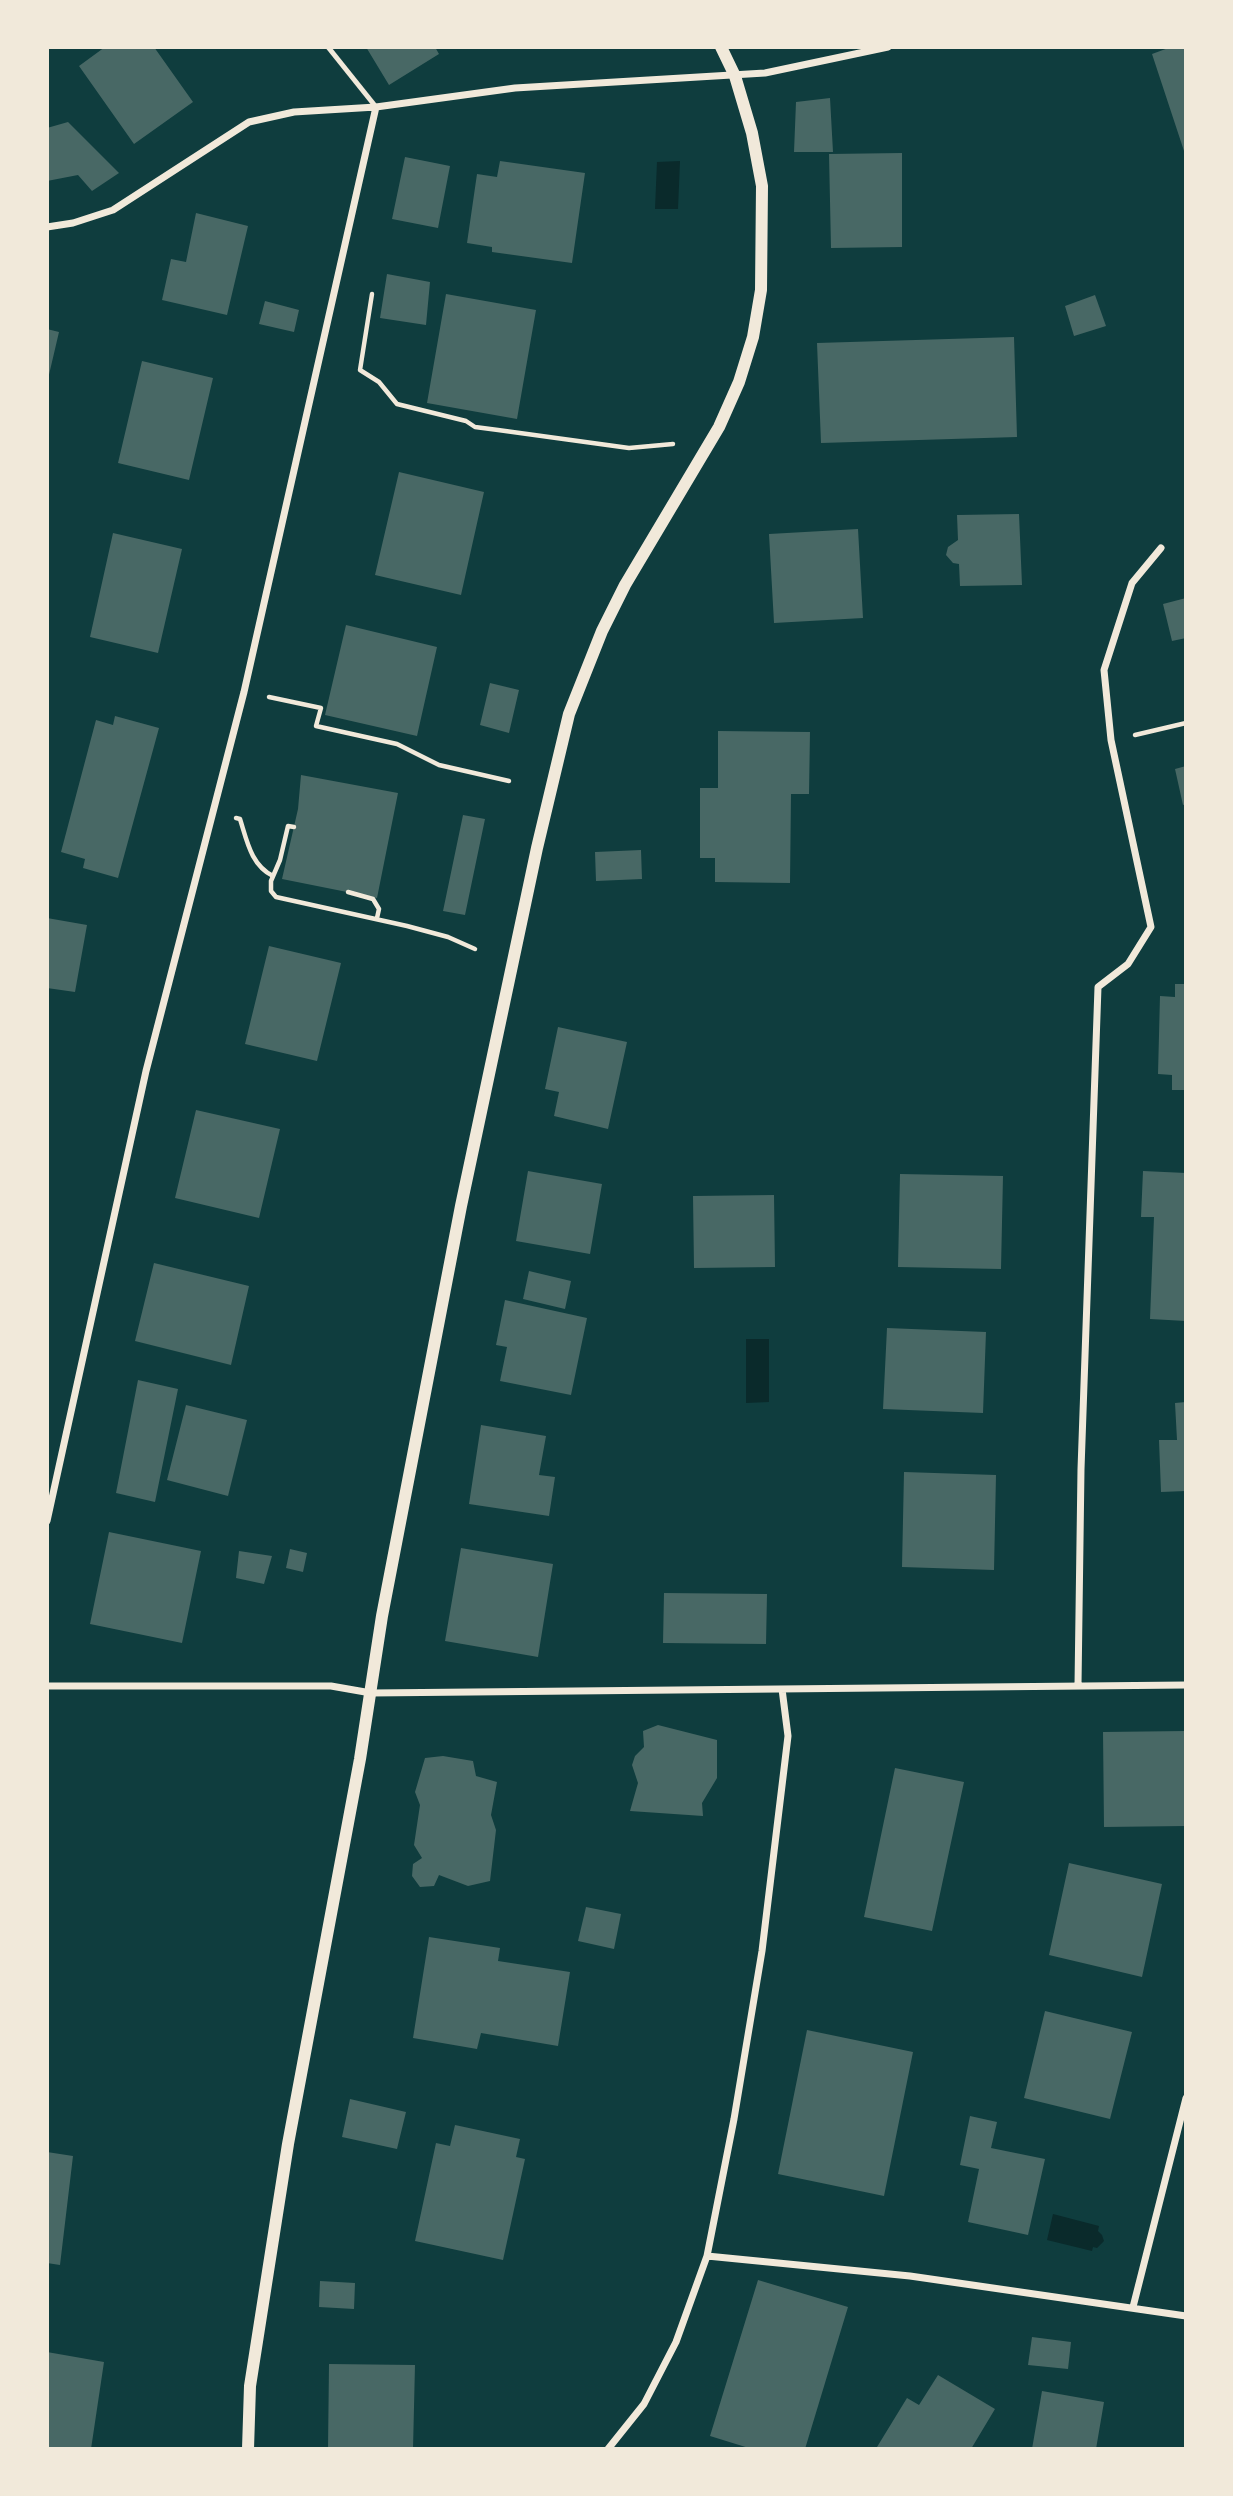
<!DOCTYPE html>
<html>
<head>
<meta charset="utf-8">
<style>
  body { margin:0 }
  #map { position:relative; width:1233px; height:2496px; overflow:hidden; background:#0f3d3e; font-family:"Archivo Narrow",sans-serif }
  canvas { display:block }
  .frame { position:absolute; inset:0; border:49px solid #f1e9da; pointer-events:none }
</style>
</head>
<body>
<div id="map">
<canvas width="1233" height="2496"></canvas>
<div class="frame"></div>
</div>
<script>
const ctx = document.querySelector('canvas').getContext('2d');
ctx.lineJoin = 'round';
function paint(path, color) { ctx.fillStyle = color; ctx.fill(path, 'evenodd'); }
function stroke(path, color, width, dash) { ctx.strokeStyle = color; ctx.lineWidth = width; ctx.lineCap = dash ? 'butt' : 'round'; ctx.setLineDash(dash || []); ctx.stroke(path); }
paint(new Path2D(`
  M680,161L678,209H655L657,162Z
  M746,1339H769V1402L746,1403Z
  M1053,2214L1099,2226L1098,2231L1102,2235L1104,2241L1097,2248L1093,2247L1092,2251L1047,2240Z`), '#0a2a2b');
paint(new Path2D(`
  M105,47H154L193,102L134,144L79,66Z
  M366,47H435L439,54L389,85Z
  M1171,47H1186L1185,154L1152,54Z
  M830,98L833,152H794L796,102Z
  M68,122L119,173L92,191L78,175L47,181V128Z
  M902,153V247L831,248L829,154Z
  M405,157L450,166L438,228L392,219Z
  M500,161L585,173L572,263L492,252V247L467,243L477,174L497,177Z
  M196,213L248,226L227,315L162,300L171,259L186,262Z
  M387,274L430,282L426,325L380,318Z
  M446,294L536,310L517,419L427,403Z
  M1095,295L1106,326L1074,336L1065,306Z
  M265,301L299,310L294,332L259,324Z
  M47,329L59,332L48,379H47Z
  M1014,337L1017,437L821,443L817,343Z
  M142,361L213,378L189,480L118,463Z
  M399,472L484,492L461,595L375,575Z
  M1019,514L1022,585L960,586L959,564L953,563L946,555L948,547L958,540L957,515Z
  M858,529L863,618L774,623L769,534Z
  M113,533L182,549L158,653L90,637Z
  M1186,598V638L1172,641L1163,604Z
  M346,625L437,647L417,736L325,715Z
  M490,683L519,690L509,733L480,725Z
  M115,716L159,728L118,878L83,868L85,859L61,852L96,720L113,725Z
  M718,731L810,732L809,794H791L790,883L715,882V858H700V788H718Z
  M1186,766V804L1183,805L1175,769Z
  M301,775L398,793L377,898L282,879L298,809Z
  M463,815L485,819L465,915L443,911Z
  M641,850L642,879L596,881L595,852Z
  M47,918L87,925L75,992L47,988Z
  M269,946L341,963L317,1061L245,1044Z
  M1175,984H1186V1090H1172V1075L1158,1074L1160,996L1175,997Z
  M558,1027L627,1042L608,1129L554,1116L559,1092L545,1089Z
  M196,1110L280,1129L259,1218L175,1198Z
  M528,1171L602,1184L590,1254L516,1241Z
  M1143,1171L1186,1173V1321L1150,1319L1154,1217H1141Z
  M900,1174L1003,1176L1001,1269L898,1267Z
  M774,1195L775,1267L694,1268L693,1196Z
  M154,1263L249,1286L231,1365L135,1341Z
  M529,1271L571,1281L565,1309L523,1299Z
  M505,1300L587,1318L571,1395L500,1381L507,1347L496,1345Z
  M887,1328L986,1332L983,1413L883,1409Z
  M138,1380L178,1389L155,1502L116,1493Z
  M1186,1402V1491L1161,1492L1159,1440H1177L1175,1403Z
  M186,1405L247,1420L228,1496L167,1480Z
  M481,1425L546,1436L539,1475L555,1477L549,1516L469,1504Z
  M904,1472L996,1475L994,1570L902,1567Z
  M109,1532L201,1551L182,1643L90,1624Z
  M461,1548L553,1564L538,1657L445,1641Z
  M290,1549L307,1553L303,1572L286,1568Z
  M239,1551L272,1556L264,1584L236,1578Z
  M664,1593L767,1594L766,1644L663,1643Z
  M658,1725L717,1740V1778L702,1803L703,1816L630,1811L638,1783L632,1765L635,1756L644,1747L643,1731Z
  M1186,1731V1826L1104,1827L1103,1732Z
  M443,1756L473,1761L476,1776L497,1782L491,1815L496,1830L490,1881L468,1886L439,1875L434,1886L420,1887L412,1876L413,1864L422,1858L414,1845L420,1805L415,1792L425,1758Z
  M895,1768L964,1782L932,1931L864,1917Z
  M1069,1863L1162,1884L1142,1977L1049,1955Z
  M586,1907L621,1914L614,1949L578,1941Z
  M429,1937L500,1948L498,1961L570,1972L558,2046L481,2033L477,2049L413,2038Z
  M1045,2011L1132,2032L1110,2119L1024,2098Z
  M807,2030L913,2052L884,2196L778,2174Z
  M350,2099L406,2112L397,2149L342,2137Z
  M970,2116L997,2122L991,2148L1045,2159L1028,2235L968,2222L979,2169L960,2165Z
  M455,2125L520,2139L516,2157L525,2159L503,2260L415,2241L436,2143L450,2146Z
  M47,2152L73,2156L60,2265L47,2263Z
  M758,2280L848,2307L805,2449H752L710,2436Z
  M320,2281L355,2283L354,2309L319,2307Z
  M1032,2337L1071,2342L1068,2369L1028,2365Z
  M47,2352L104,2362L91,2449H47Z
  M329,2364L415,2365L413,2449H328Z
  M938,2375L995,2409L971,2449L877,2447L907,2398L919,2405Z
  M1042,2391L1104,2402L1096,2449H1032Z`), '#486865');
stroke(new Path2D(`
  M372,294L360,370L379,382L397,404L466,421L475,427L498,430L629,448L673,444
  M269,697L321,708L316,726L397,744L439,765L509,781
  M1135,735L1186,723
  M236,818L240,819C247,841 251,865 273,876
  M294,827L288,826L280,860L271,881V891L276,897L407,926L448,937L475,949
  M348,892L373,899L379,909L377,918`), '#f1e9da', 4.5);
stroke(new Path2D(`
  M328,47L376,107`), '#f1e9da', 5);
stroke(new Path2D(`
  M47,227L73,223L113,210L249,122L294,112L376,107L515,88L765,73L888,47
  M47,1521L146,1071L244,692L376,107
  M1078,1685L1081,1469L1098,987L1128,964L1151,927L1111,740L1104,670L1132,583L1161,548
  M47,1686H331L371,1693L1186,1685
  M707,2256L910,2276L1186,2316
  M1133,2307L1186,2098
  M608,2449L644,2404L676,2342L707,2256L734,2119L762,1951L788,1736L782,1689`), '#f1e9da', 7);
stroke(new Path2D(`
  M248,2449L250,2386L288,2144L360,1759L382,1616L461,1206L537,848L569,714L602,631L625,585L719,427L739,382L753,337L761,290L762,186L752,133L735,76L721,47`), '#f1e9da', 12);
</script>
</body>
</html>
